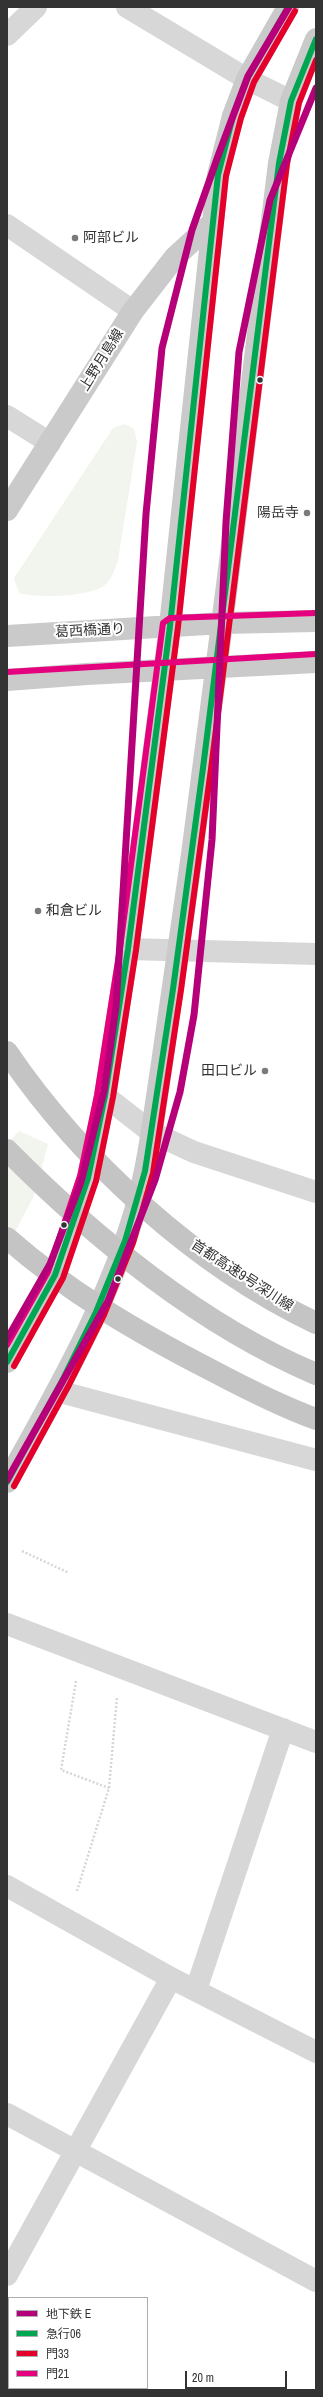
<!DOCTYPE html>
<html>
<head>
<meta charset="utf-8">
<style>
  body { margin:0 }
  #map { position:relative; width:323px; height:2397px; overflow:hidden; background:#fff; font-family:"Archivo Narrow","Noto Sans JP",sans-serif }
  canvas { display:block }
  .frame { position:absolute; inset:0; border:8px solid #333; pointer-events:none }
  .legend { position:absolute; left:8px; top:2297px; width:140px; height:92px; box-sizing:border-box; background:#fff; border:1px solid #adadad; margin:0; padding:5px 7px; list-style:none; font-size:12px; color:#333 }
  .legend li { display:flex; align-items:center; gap:8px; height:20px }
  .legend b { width:20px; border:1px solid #adadad }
  .scale { position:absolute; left:185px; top:2371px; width:102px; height:18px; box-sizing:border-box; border:2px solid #333; border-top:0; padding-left:5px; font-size:12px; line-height:14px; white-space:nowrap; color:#333; -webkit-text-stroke:3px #fff; paint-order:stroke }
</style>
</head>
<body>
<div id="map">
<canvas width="323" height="2397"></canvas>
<div class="frame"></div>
<ul class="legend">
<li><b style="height:5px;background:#b6007a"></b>地下鉄 E</li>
<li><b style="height:5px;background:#00a651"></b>急行06</li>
<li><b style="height:5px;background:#e4002b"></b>門33</li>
<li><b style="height:5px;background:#e5007d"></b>門21</li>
</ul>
<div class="scale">20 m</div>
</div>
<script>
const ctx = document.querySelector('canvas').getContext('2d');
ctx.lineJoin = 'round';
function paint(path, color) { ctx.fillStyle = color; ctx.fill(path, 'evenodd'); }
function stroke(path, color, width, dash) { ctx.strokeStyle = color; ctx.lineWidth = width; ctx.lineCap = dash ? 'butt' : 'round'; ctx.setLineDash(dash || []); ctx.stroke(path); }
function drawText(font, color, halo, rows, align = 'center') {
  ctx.font = font + ' "Archivo Narrow","Noto Sans JP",sans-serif'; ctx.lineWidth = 4; ctx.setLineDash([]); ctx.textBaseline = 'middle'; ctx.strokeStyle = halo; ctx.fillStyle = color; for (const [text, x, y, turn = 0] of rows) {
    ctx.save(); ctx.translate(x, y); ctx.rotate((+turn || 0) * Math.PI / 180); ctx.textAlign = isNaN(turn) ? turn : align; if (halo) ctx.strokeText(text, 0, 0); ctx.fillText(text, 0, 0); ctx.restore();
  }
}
paint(new Path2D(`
  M125,424L134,429L137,442L118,560C115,569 111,582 102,587C85,597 37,598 19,593L14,578L113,428Z
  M19,1131L48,1144L35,1194L7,1247V1144Z`), '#f1f5ed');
stroke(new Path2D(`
  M22,1551L69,1573
  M76,1681L61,1770L109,1788
  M77,1891L109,1788L117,1697`), '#d6d6d6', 2.5, [2, 2]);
stroke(new Path2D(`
  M127,7L247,79L291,101
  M7,35L36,7
  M7,225L133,311
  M7,416L50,443
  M128,949L316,954
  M105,1096L151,1132L194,1152L316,1192
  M57,1391L316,1460
  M7,1624L316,1742
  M7,1886L171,1978L316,2052
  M196,1990L283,1729
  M7,2114L316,2281
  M7,2275L171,1978`), '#d7d7d7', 22);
stroke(new Path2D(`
  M7,510L133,311L175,257L212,223
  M7,636L223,623L316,621
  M7,680L87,674L316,662
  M7,1362L55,1275L88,1178L105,1096L128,949L170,626L218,175L233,116L247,79L288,7
  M7,1482C56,1393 109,1303 137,1204C149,1161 154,1114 161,1070C172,998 182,926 192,854C223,624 251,393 279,163L291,101L316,39
  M7,2342L9,2343
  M88,2388L91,2390`), '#cacaca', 22);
stroke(new Path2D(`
  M7,1052C81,1161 196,1266 316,1323
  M7,1150C94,1238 202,1326 316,1374
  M7,1238C68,1292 139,1333 211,1370C245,1388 280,1406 316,1419`), '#c4c4c4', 22);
stroke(new Path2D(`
  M7,1362L55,1275L88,1178L105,1096L128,949L170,626L218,175L233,116L247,79L288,7
  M7,1482L62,1381L96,1312L125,1241L145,1171L173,989L203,768L279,163L291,101L316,39`), '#00a651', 6);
stroke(new Path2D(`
  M14,1366L63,1278L96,1181L113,1097L136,950L178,627L226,176L241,118L254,82L295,11
  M14,1486L69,1385L104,1315L133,1243L153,1173L181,990L211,769L287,164L299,103L316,60`), '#e4002b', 6);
stroke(new Path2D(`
  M7,672L316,654
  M7,1345L48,1272L80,1176L97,1095L120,948L163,623L170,618L316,613`), '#e5007d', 6);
stroke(new Path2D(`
  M7,1339L50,1264L81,1182L104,1091L116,1007L146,514L162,348L192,230L218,156L248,76L289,7
  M7,1480L108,1301L155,1180L180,1092L194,1015L212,840L226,522L239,352L270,200L316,88`), '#b6007a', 7);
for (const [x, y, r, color] of [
  [75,238,4,"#7a7a7a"],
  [260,380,3.5,"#333"],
  [307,513,4,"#7a7a7a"],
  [38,911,4,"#7a7a7a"],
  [265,1071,4,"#7a7a7a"],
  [64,1225,3.5,"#333"],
  [118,1279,3.5,"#333"]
]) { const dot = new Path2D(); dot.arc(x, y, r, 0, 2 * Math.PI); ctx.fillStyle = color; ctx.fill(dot); stroke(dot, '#fff', 1.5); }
drawText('14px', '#333', '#fff', [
  ["阿部ビル",83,238],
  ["陽岳寺",299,513,"right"],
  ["和倉ビル",46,911],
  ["田口ビル",257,1071,"right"]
], 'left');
drawText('14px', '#333', '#fff', [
  ["上野月島線",102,360,-58],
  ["葛西橋通り",90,631,-3],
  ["首都高速9号深川線",242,1276,33]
]);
</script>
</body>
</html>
